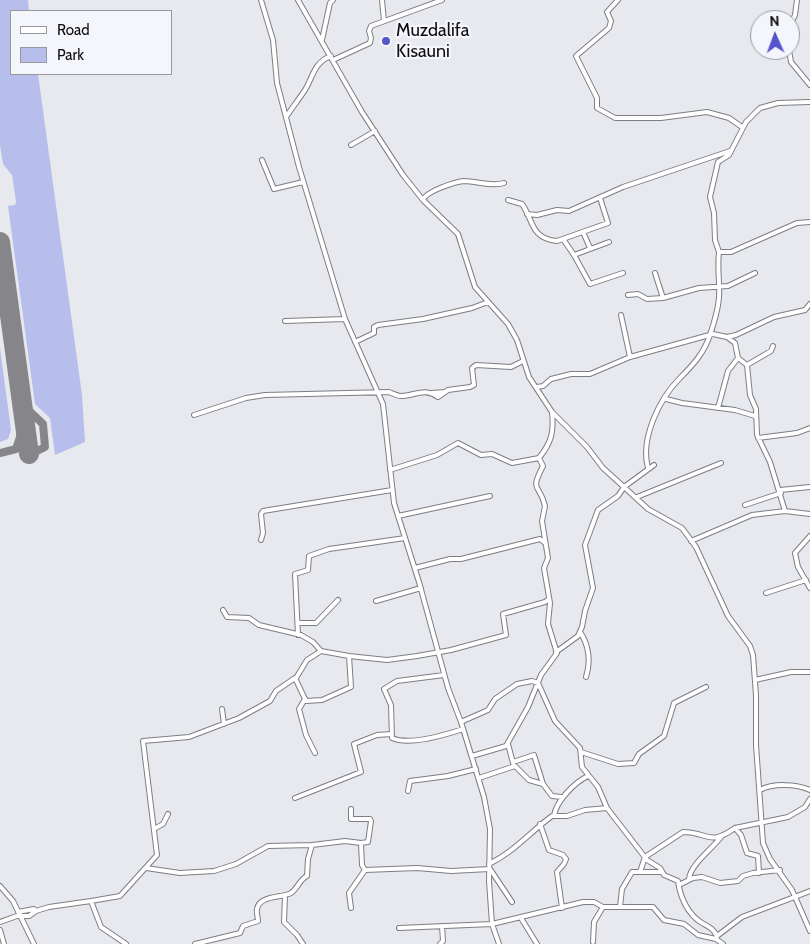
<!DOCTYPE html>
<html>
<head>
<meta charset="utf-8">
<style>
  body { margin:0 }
  #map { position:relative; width:810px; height:944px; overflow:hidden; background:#e8e9ee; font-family:Cabin,sans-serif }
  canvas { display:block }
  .legend { position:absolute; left:10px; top:10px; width:162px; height:65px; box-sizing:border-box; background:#f5f6fb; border:1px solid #98999d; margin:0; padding:6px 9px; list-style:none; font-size:15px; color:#0d0d0f }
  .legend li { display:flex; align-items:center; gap:10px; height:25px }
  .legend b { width:25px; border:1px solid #98999d }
  .north { position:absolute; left:750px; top:10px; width:50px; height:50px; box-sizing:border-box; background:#f5f6fb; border:1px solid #98999d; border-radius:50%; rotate:358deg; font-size:14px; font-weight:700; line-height:20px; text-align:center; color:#0d0d0f }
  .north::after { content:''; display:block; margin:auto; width:18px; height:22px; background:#5455cc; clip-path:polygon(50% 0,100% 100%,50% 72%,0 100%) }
</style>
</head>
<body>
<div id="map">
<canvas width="810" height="944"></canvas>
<ul class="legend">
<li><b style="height:6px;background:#fff"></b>Road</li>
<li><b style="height:14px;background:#b7beeb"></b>Park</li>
</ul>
<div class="north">N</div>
</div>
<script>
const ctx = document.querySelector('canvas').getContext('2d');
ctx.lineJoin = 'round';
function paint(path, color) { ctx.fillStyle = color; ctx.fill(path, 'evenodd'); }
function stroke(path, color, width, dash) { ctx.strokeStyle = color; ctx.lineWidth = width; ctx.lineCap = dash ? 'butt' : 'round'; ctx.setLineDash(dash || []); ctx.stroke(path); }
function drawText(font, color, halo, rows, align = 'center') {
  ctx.font = font + ' Cabin,sans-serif'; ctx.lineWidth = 4.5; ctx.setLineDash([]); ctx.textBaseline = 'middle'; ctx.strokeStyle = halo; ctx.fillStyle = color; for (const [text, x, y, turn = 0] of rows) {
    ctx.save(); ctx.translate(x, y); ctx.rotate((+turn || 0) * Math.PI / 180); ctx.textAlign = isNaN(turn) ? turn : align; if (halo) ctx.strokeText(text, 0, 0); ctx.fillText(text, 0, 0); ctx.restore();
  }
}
paint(new Path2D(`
  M0,0H28L29,11H11V74H38L82,395L85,442L55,455L50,418L35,404L8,206L15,205L16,202L12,175L3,164L0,145Z
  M0,348L11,430L8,439L0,442Z`), '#b7beeb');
stroke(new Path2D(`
  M22,400L26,408L43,424L45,447L37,451L25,447L20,437L25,421
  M0,453L16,449L20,437`), '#86868a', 8);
stroke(new Path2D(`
  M0,242L29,454`), '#86868a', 20);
const street = new Path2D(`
  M261,0L273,40L277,83L299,167L345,319L383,404L394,503L419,582L448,688L461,722L484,797L490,829L489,881L492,924L499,944
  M298,0L362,112L403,175L423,200L458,234L475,287L508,324L517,340L529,377L552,412L587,447L603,468L624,487L618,496L598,510L585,545L593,588L585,611L582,627L578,636L556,652
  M382,0L384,21
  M618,0L607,12L611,21L609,28L576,56L597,98V108L615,118H661L707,112L729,118L742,127
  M790,26L795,15L797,0
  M322,40L330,3L333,0
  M789,50L791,62L810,85
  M333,60L370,43L371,38L369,31L371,26L442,0
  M286,117C292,108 299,99 305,90C313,77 314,62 331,56
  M351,145L375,131
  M262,160L274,189L303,182
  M423,200C426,191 455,182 464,181C477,181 491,187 504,183
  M508,200L522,204C534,221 530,238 557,241L608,223L600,198
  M527,214L537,215L557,210L569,211L623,187L730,151
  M583,232L590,248
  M563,239L574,255L609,242
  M719,252L715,240L714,213L710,197L718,162L729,155L746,122L760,108L778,103L810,102
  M574,255L590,284L623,273
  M655,273L663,298
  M628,295L638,294L647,299L663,298L699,288L728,286L755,273
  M621,315L630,357
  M285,321L345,319
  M727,337L735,343L738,358
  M355,342L374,333V327L378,325L423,319L472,308L488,302
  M773,346L771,351L747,365L750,395L756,409L757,435L770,462L785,511
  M537,387L543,386L551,379L571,374H590L630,357L713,334L727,337L736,335L774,317L805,310L810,304
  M432,393L445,392
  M666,399L682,403L735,410L755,416
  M718,408L728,371L738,358L747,365
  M194,415L246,398L265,395L389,392C392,393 397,396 401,396C415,396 424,387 438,397L448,390L470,387L474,385L472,368L476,365L511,367L523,361
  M758,438L797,433L810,428
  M654,465L624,487L648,509L682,528L696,547L728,616L750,646L753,655L756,695V745L763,843L770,859L792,890L810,931
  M648,468C640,439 659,399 680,378C693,365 704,353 710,335C714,323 718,310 719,298C720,282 717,268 719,252H731L797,223L810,222
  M390,470L437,455L458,443L481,455L492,454L512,463L539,458
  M780,490L810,487
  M637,497L721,463
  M745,505L781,493
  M398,516L490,496
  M810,536L795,553L798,567L810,588
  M261,540L263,533L261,514L263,511L392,490
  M691,541L752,515L785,511L810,514
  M415,568L450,559H461L540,539L545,543
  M766,593L806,580
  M376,601L421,588
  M223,610L227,617L249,618L259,625L301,635L313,642L321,651L349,656
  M298,623H316L338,600
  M580,632C589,645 591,662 586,677
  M298,635L295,574L308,570L309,556L329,549L405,538
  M444,675L397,681L384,689L391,705L392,738C410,746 445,735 463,729
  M296,678L307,660L321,651
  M755,680L791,672H810
  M305,699L299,709L306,735L315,753
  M222,709L224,724
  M461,722L488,710L495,699L517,684L532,681L538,683L555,721L580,748L582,767L598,787L607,808L647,860L660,868L664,875L678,881C680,896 687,914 702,923C709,927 713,928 717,936L716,939
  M508,744L513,763
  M581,752L618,764L634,763L639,754L664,736L674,703L706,687
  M472,756L506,746L528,707L541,675L557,653L548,624L550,603L544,568L548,558L542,521L545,506C540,483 529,493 543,466L539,458C552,442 554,431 552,412
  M513,762L534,755L543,784
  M479,778L515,766L529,780L543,784L552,796L562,797
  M760,790C773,783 797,784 810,790
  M408,791L410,781L448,776L476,769
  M295,798L361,772L354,744L377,735L391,734
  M351,809V819H370L371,821L368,842L361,843L362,865L365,870
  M554,816C556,801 575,782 588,776
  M540,824L549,850L563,855L566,859L564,864L557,872L562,908
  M735,828L788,817L805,807L810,799
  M154,829L163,824L168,814
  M489,864C515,851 529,833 552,816H567L585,810L607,808
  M146,868L180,873L214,871L236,864L268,846L312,845
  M640,872H662
  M689,879C690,865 712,849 721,837
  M679,885L693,878L702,877L720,883L738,881L743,876L753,873L780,870
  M0,886L13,901L34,944
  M285,896L284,922L297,935L303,944
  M91,901L120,896L157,855L143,741L189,737L239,718L270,701L276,691L295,678L306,701L322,700L351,687L349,656L387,660L417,656L451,650L506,635L503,614L545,602L549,599
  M620,907L622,889L632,872H640L645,857L683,832C709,832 708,847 735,828L741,835L747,853L758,856L759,873
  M351,908L349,893L365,870L417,868L451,871L490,869L512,902
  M18,912L34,909L36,911
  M521,918L537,944
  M0,922L17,916H29L36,911L49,907L91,901L101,927L126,944
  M399,928L492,924L583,902H594L603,907H653L664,920L684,924L698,935L716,939L723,944
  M0,930L4,944
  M717,936L742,917L810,891
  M593,942L594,922L603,907
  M195,944L240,933L243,926L258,921C258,917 256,912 257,909C259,895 283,898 291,893C298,888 300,879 307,876L308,859L312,845L345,841L361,843
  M440,944L443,941L442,926`);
stroke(street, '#7d7e82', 6);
stroke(street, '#fff', 4);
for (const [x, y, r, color] of [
  [386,41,5,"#5455cc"]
]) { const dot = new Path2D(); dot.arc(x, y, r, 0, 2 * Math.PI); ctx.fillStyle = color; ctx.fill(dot); stroke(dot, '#f5f6fb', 2); }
drawText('18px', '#0d0d0f', '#f5f6fb', [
  ["Muzdalifa",396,31],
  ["Kisauni",396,52]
], 'left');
</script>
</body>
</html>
